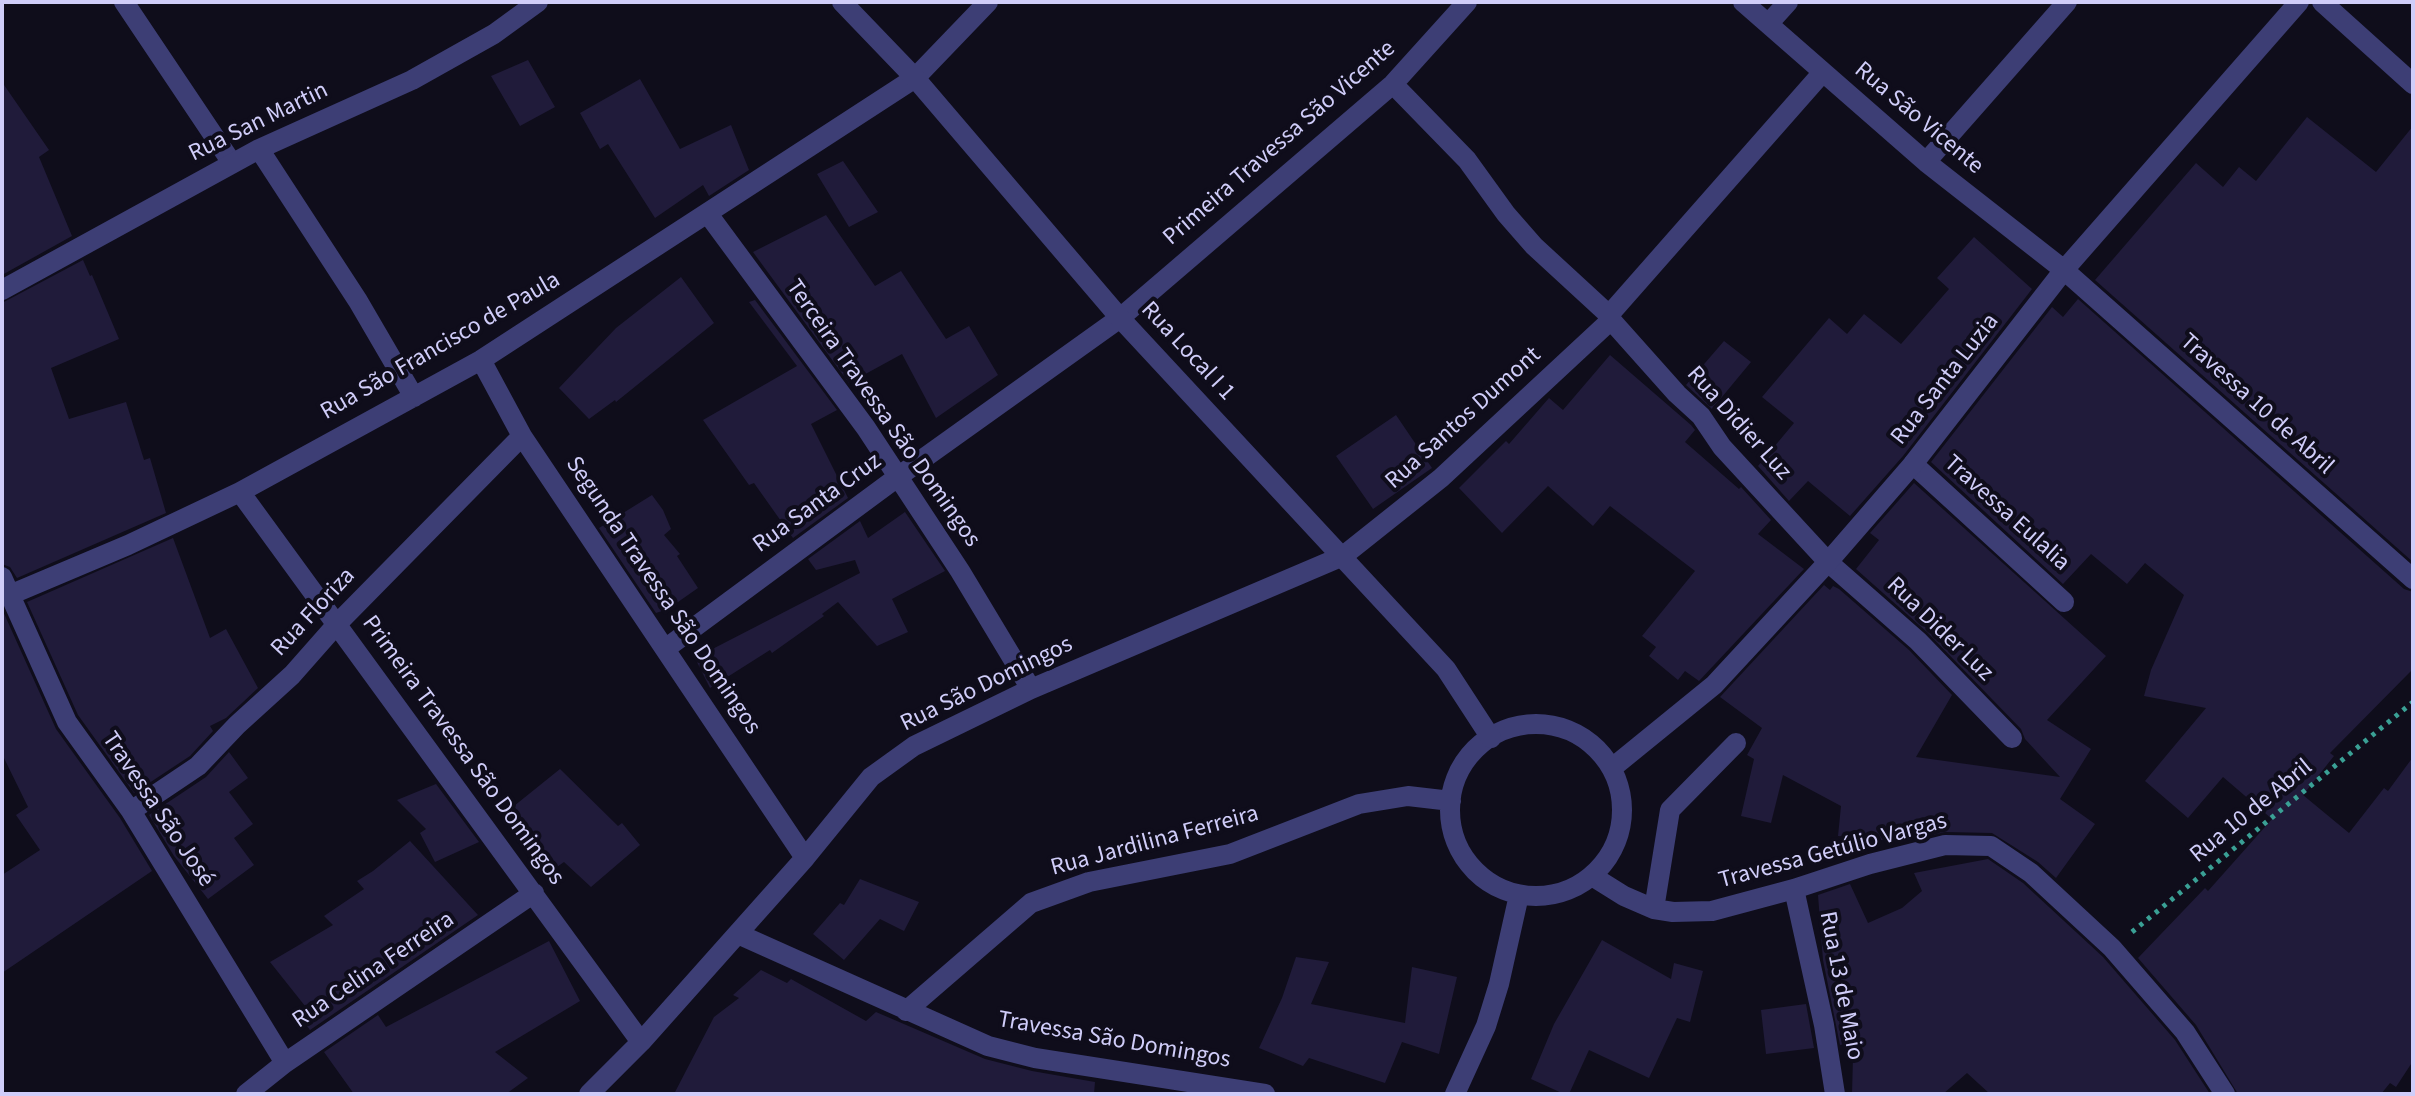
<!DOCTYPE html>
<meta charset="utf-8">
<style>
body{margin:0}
#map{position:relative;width:2415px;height:1096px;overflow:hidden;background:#0f0d1b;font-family:"Source Sans 3",sans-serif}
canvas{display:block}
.frame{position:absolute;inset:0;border:4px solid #d0cdf9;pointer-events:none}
</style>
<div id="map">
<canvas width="2415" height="1096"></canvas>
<div class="frame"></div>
</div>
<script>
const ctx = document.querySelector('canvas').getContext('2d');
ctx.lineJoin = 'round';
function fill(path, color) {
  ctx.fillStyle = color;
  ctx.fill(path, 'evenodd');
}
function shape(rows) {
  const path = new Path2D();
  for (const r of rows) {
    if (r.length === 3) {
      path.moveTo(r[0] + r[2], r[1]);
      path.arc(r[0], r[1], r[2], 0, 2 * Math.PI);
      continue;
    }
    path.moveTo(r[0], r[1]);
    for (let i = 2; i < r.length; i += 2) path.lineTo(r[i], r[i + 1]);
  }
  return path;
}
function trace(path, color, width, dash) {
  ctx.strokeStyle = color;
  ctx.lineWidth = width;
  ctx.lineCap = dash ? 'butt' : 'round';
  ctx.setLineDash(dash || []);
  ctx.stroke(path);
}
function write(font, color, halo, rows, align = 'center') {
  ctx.font = font + ' "Source Sans 3",sans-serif';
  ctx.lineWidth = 8;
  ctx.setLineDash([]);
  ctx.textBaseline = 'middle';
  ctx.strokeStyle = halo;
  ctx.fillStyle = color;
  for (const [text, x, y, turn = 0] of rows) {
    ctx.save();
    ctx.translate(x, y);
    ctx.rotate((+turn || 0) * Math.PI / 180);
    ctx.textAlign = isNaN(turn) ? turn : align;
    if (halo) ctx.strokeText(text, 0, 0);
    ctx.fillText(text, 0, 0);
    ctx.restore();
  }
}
fill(shape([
 [528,60,555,107,520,126,491,76],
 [640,79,680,149,731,125,749,170,709,196,703,185,655,218,608,144,600,149,580,113],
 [2,82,49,150,39,157,72,236,2,275],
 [2307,117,2376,172,2413,126,2413,562,2095,280,2196,163,2223,187,2239,167,2256,181],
 [843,161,878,212,849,227,817,174],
 [826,215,875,286,901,271,946,339,969,326,998,375,936,418,902,354,849,383,753,252],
 [1974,237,2032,289,1903,456,1850,516,1808,481,1789,501,1758,466,1794,423,1762,397,1829,318,1847,334,1864,314,1901,344,1949,289,1937,278],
 [83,260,90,276,92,275,119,339,51,368,69,419,126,402,144,460,150,458,166,513,17,578,10,567,2,564,2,303],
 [681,277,714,323,616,402,615,400,589,419,559,388,616,328],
 [2078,299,2404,589,2413,592,2413,669,2330,753,2334,756,2303,795,2349,833,2384,788,2388,791,2413,757,2413,1061,2396,1087,2390,1083,2381,1094,2238,1094,2196,1025,2138,958,2205,888,2208,891,2272,819,2223,777,2188,818,2145,781,2206,708,2144,696,2151,670,2184,595,2145,563,2127,584,2091,554,2063,584,1931,462,2052,307,2063,317],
 [755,300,837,410,811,424,848,498,793,538,754,483,749,485,703,420,797,366,749,302],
 [1724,341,1751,362,1712,409,1686,385],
 [1610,355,1691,425,1695,430,1685,442,1739,489,1741,487,1771,520,1758,534,1804,569,1699,681,1685,671,1678,680,1649,656,1656,647,1642,636,1695,571,1610,506,1593,526,1548,486,1502,533,1459,488,1506,441,1509,444,1549,398,1563,410],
 [1396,415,1432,468,1373,509,1336,456],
 [1914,483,2106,656,2047,720,2091,749,2060,799,2095,824,2056,878,2038,862,1992,833,1945,832,1903,842,1838,836,1841,806,1783,775,1771,823,1741,816,1754,759,1747,755,1762,728,1720,697,1824,585,1830,590,1833,586,1839,589,1909,650,1952,695,1916,757,2060,777,2025,739,2021,729,1927,632,1856,569,1879,540,1870,533],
 [652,495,663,510,671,529,664,535,680,554,677,556,698,588,668,609,656,613,599,528],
 [905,512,945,571,892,599,908,632,877,646,838,602,822,614,824,616,772,653,770,650,710,688,695,658,860,573,855,560,816,570,808,559,860,521,868,538],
 [173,538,210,638,226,629,258,688,226,718,210,726,213,731,190,756,134,793,78,715,27,602],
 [2,609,56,729,120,818,152,871,2,973,2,875,40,850,16,815,28,807,2,754],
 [229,752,248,778,229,792,253,824,234,838,254,865,208,899,174,856,149,815,206,777],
 [560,769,618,826,622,823,640,845,591,887,564,862,554,869,514,806],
 [436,784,479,842,435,862,420,833,426,829,397,800],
 [410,841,478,915,310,1030,300,1017,309,1011,270,962,333,925,324,916,364,889,357,881,373,871],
 [1988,859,2023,883,2103,957,2175,1040,2210,1094,1990,1094,1967,1073,1943,1094,1852,1094,1853,1057,1846,1058,1844,1044,1840,1045,1823,960,1818,895,1850,884,1868,923,1902,908,1922,891,1914,873],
 [860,879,919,902,904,931,880,919,844,960,813,934,840,903,844,905],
 [1602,940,1671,979,1674,963,1703,971,1690,1022,1677,1018,1649,1078,1589,1050,1569,1094,1564,1094,1531,1079,1554,1024],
 [549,941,580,1001,495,1052,528,1078,506,1094,354,1094,324,1052,378,1015,386,1027],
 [1296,957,1329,962,1311,1004,1405,1023,1412,967,1457,977,1439,1054,1402,1042,1385,1083,1309,1058,1303,1066,1259,1048,1282,998],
 [761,970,787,983,791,979,866,1021,876,1012,985,1059,1032,1071,1095,1082,1094,1094,674,1094,714,1017,739,998,733,995],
 [1806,1004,1814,1048,1766,1054,1761,1010]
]), '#201b3a');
trace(shape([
 [2132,932,2413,702]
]), '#3aa095', 5, [4, 6]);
trace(shape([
 [124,2,232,163],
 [1913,464,2064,602],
 [1828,562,1918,641,2012,738]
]), '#3d3e75', 20);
trace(shape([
 [1743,2,1926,162,2064,270,2413,579],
 [2322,2,2413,84],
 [1769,23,1788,2],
 [1393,84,1467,160,1506,214,1534,246,1609,315],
 [259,149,358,301,414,397],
 [1926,162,2067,2],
 [708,214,866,428,960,571,1031,689],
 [2,290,259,149,412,80,494,34,538,2],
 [1611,320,1677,394,1701,416,1722,447,1828,562],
 [481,360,522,436,805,858],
 [240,492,641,1042],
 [2,577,67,722,131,811,285,1063],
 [12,594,128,545,240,492,481,360,915,78,988,2],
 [665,649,899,476,1120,318,1393,84,1467,2],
 [1536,810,86],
 [1612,768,1714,685,1828,562,1913,464,2064,270,2299,2],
 [131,811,198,766,237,725,292,675,337,624,522,436],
 [1592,876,1624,896,1654,909,1673,912,1712,911,1794,889,1870,864,1945,845,1991,846,2031,873,2112,948,2185,1032,2225,1094],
 [1794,889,1824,1025,1835,1094],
 [1654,909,1670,810,1736,743],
 [738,934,988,1046,1035,1058,1265,1094],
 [906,1011,1031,903,1089,882,1230,854,1359,804,1408,796,1451,801],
 [246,1094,285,1063,534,893],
 [589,1094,641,1042,805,858,871,777,914,746,1031,689,1343,556,1441,478,1611,320,1609,315,1823,72],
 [1455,1094,1486,1026,1499,984,1519,895]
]), '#3d3e75', 20);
trace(shape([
 [842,2,915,78,1120,318,1446,669,1491,738]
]), '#3d3e75', 20);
write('24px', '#d0cdf9', '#0f0d1b', [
 ["Rua São Vicente",1918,119,40],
 ["Rua San Martin",259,123,-26],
 ["Primeira Travessa São Vicente",1280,144,-41],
 ["Rua São Francisco de Paula",441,347,-30],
 ["Rua Local I 1",1187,352,47],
 ["Rua Santa Luzia",1946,380,-52],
 ["Travessa 10 de Abril",2256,405,42],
 ["Terceira Travessa São Domingos",882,414,55],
 ["Rua Santos Dumont",1464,419,-42],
 ["Rua Didier Luz",1738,424,48],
 ["Rua Santa Cruz",818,504,-36],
 ["Travessa Eulalia",2006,514,42],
 ["Segunda Travessa São Domingos",662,596,56],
 ["Rua Floriza",314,613,-47],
 ["Rua Dider Luz",1939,630,44],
 ["Rua São Domingos",987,685,-26],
 ["Primeira Travessa São Domingos",462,751,54],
 ["Travessa São José",157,810,56],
 ["Rua 10 de Abril",2252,812,-39],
 ["Rua Jardilina Ferreira",1155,842,-15],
 ["Travessa Getúlio Vargas",1833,852,-15],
 ["Rua Celina Ferreira",374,971,-34],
 ["Rua 13 de Maio",1840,986,79],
 ["Travessa São Domingos",1114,1041,10]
]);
</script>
